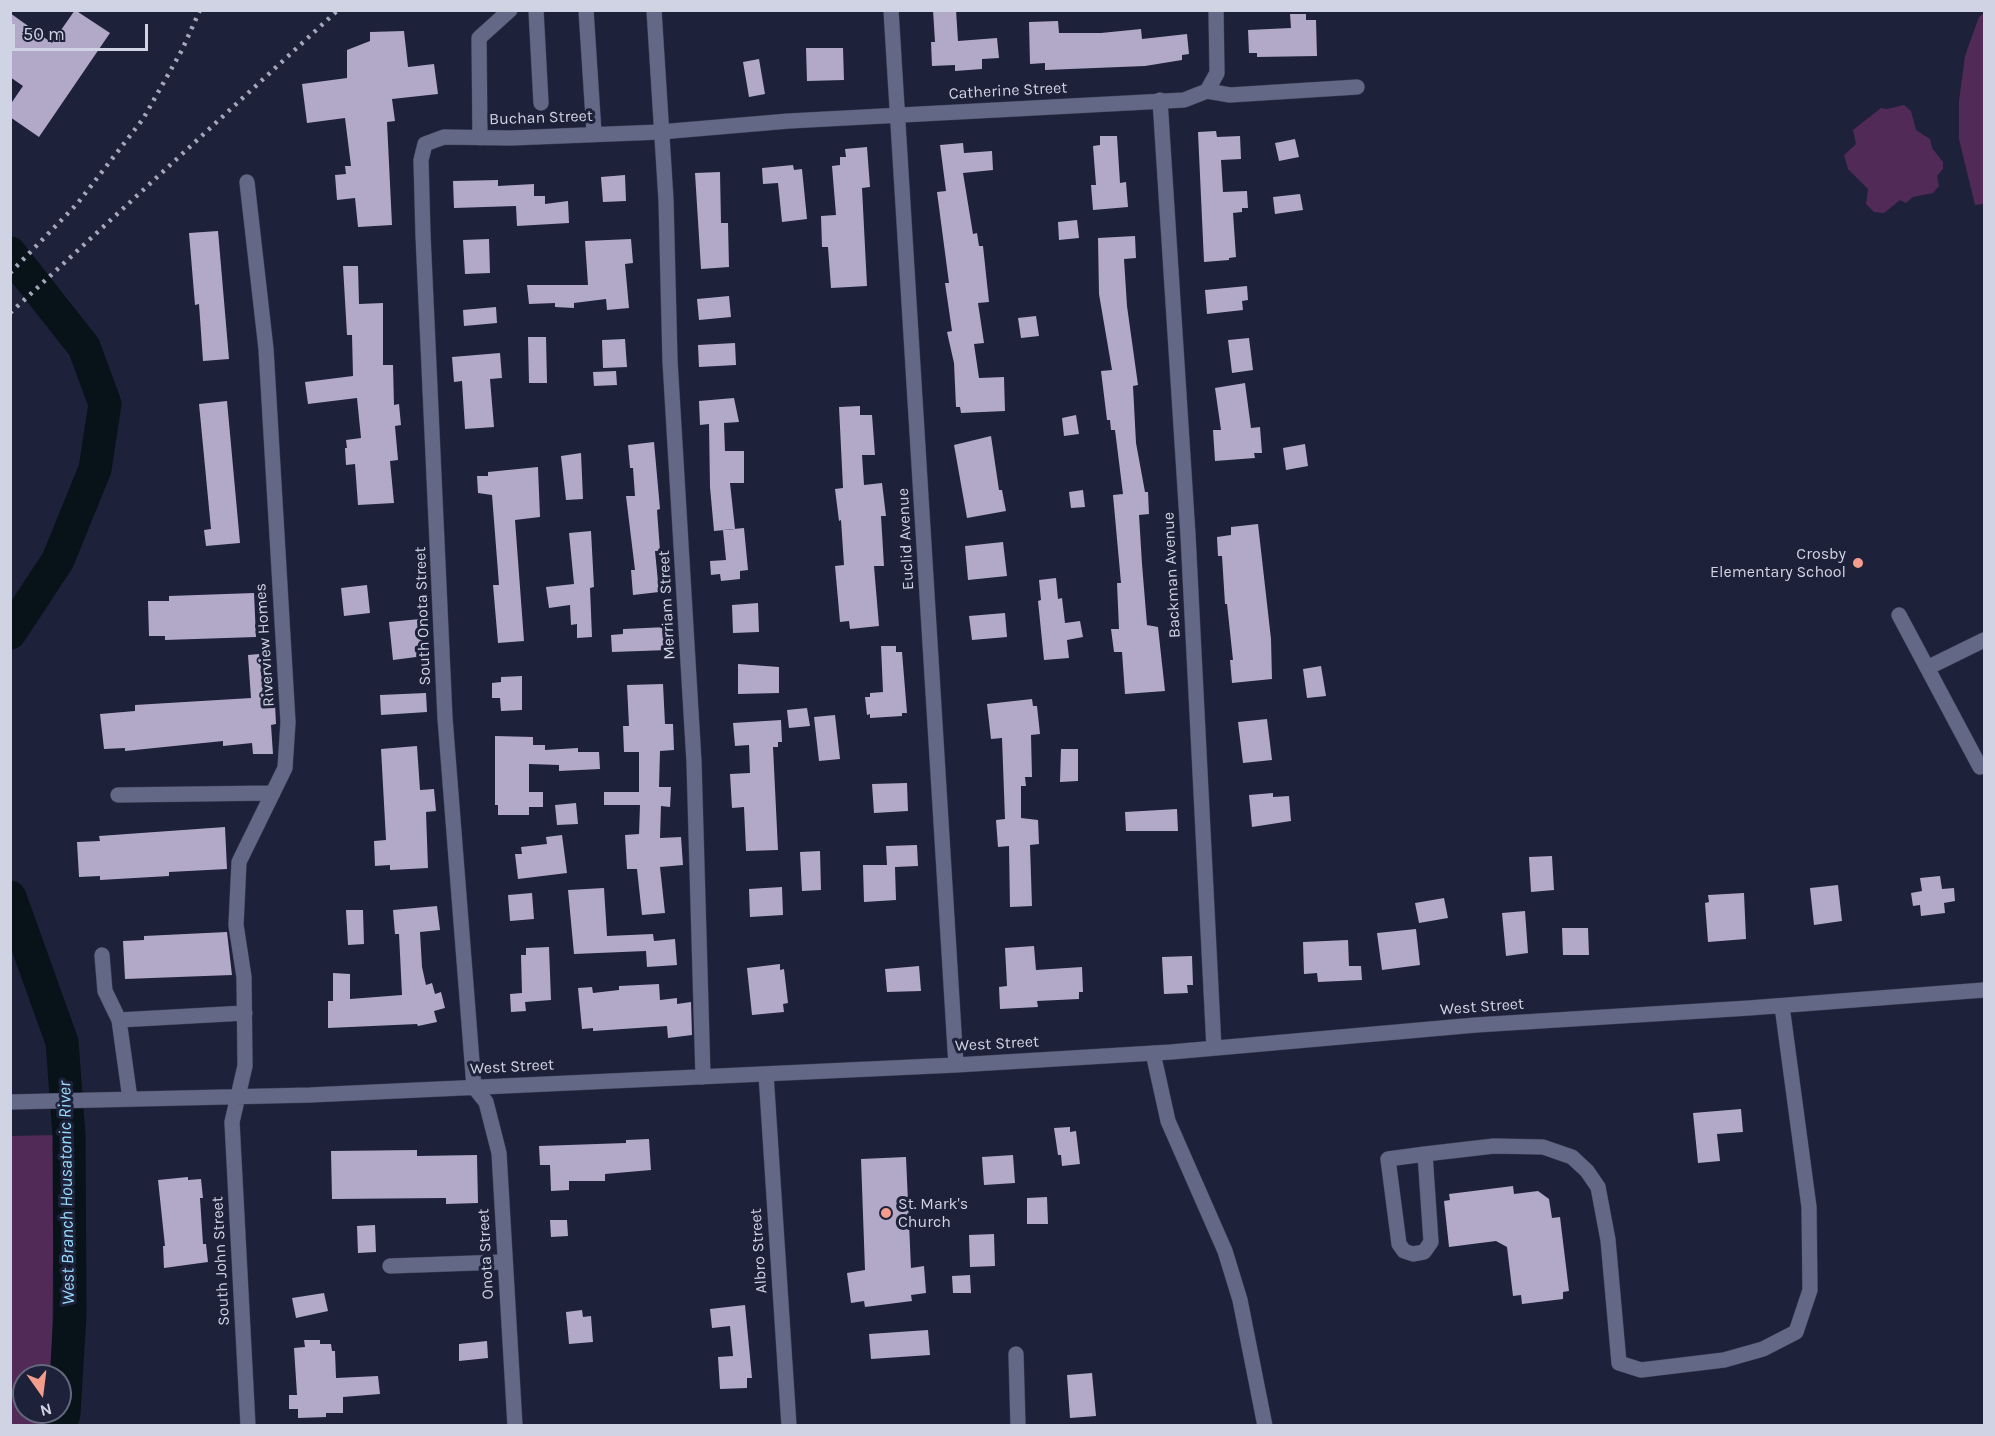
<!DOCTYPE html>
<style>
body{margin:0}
#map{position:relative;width:1995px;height:1436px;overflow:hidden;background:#1d2139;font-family:Karla,sans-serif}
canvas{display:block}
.frame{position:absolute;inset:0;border:12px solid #cfd3e3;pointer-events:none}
.north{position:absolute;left:12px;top:1364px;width:60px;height:60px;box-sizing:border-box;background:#1d2139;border:2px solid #64687d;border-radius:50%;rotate:166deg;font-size:16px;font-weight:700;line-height:24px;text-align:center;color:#cfd3e3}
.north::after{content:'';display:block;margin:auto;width:21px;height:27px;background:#f49d8d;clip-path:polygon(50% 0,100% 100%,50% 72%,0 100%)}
.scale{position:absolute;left:12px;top:24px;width:136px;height:27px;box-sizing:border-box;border:3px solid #cfd3e3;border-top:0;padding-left:8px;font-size:18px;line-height:21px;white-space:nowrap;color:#cfd3e3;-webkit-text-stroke:4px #1d2139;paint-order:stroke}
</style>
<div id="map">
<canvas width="1995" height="1436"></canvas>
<div class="frame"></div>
<div class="north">N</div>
<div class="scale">50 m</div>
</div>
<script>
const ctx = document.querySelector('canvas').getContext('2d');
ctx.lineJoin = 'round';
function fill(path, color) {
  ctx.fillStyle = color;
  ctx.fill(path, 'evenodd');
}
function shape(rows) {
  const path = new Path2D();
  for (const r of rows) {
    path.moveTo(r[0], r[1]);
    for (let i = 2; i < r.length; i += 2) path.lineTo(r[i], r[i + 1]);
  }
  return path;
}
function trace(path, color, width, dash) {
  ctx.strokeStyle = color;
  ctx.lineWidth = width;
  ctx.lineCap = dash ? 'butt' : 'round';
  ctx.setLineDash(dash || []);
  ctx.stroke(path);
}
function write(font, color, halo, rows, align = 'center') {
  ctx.font = font + ' Karla,sans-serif';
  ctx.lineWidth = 6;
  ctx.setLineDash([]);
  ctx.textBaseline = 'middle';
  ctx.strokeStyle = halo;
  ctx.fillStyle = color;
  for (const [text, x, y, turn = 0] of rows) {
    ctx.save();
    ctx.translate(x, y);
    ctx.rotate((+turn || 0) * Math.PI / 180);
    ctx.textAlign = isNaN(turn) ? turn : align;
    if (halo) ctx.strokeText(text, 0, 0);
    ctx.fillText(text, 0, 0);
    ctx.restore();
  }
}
fill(shape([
 [1984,13,1984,204,1975,205,1959,139,1959,101,1965,56,1979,17],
 [1904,105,1911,111,1916,130,1930,139,1932,148,1943,162,1943,169,1937,176,1939,186,1933,193,1913,197,1906,203,1900,200,1884,213,1874,212,1866,204,1868,189,1848,169,1844,155,1856,144,1853,130,1881,108,1887,109],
 [54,1135,52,1376,24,1376,24,1412,47,1412,46,1425,11,1425,11,1136]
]), '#512a58');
trace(shape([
 [10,253,84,347,105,404,95,469,58,560,10,633],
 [10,897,62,1042,69,1135,70,1314,64,1414,60,1426]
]), '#071319', 33);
fill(shape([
 [75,10,110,33,39,137,10,117,10,105,23,86,10,77,10,13,52,43],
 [933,10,956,10,958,41,997,38,999,58,982,59,982,69,955,71,955,65,932,66,931,42,935,42],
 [1290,14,1306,14,1306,20,1316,20,1317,56,1257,57,1257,53,1249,53,1248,30,1291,28],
 [1058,21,1059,33,1101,33,1141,29,1142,39,1187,34,1189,54,1182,55,1182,60,1145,66,1045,70,1045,63,1030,64,1029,22],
 [404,31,408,67,434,64,438,94,392,99,395,121,387,122,392,225,358,227,355,198,337,200,335,175,346,174,345,166,351,166,345,118,307,123,302,84,347,78,347,50,370,41,370,32],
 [806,48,843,48,844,80,807,81],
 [759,59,765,94,749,97,743,62],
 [1216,131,1217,137,1240,136,1241,159,1221,160,1223,192,1247,191,1248,208,1242,208,1242,212,1233,213,1236,257,1229,258,1229,260,1204,262,1198,132],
 [1100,136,1117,136,1120,183,1126,182,1128,207,1093,210,1091,185,1096,185,1093,146,1100,145],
 [1295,139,1299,157,1279,161,1275,143],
 [963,143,964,153,992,151,993,170,963,173,973,234,977,233,979,246,983,246,989,302,978,303,984,343,974,344,979,378,1004,377,1005,411,961,413,960,407,956,407,954,363,947,332,952,331,945,283,949,283,937,192,946,191,940,145],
 [867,147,870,187,862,188,867,286,831,288,828,247,822,247,821,216,836,215,832,166,840,165,840,157,846,157,845,149],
 [793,165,794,170,802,169,807,219,782,222,778,183,763,184,762,168],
 [720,172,721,223,728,223,729,267,701,269,695,173],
 [625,175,626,201,603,202,601,177],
 [498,180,498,186,534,184,534,196,545,196,545,204,568,201,569,223,517,226,516,206,454,208,453,181],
 [1300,194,1303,210,1275,214,1273,197],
 [1077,220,1079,238,1059,240,1058,222],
 [218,231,229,359,203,361,199,304,195,305,189,233],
 [1135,236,1136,258,1124,259,1127,306,1138,385,1133,386,1136,443,1145,492,1148,492,1149,514,1139,515,1142,564,1147,625,1158,627,1165,691,1125,694,1122,652,1114,652,1111,629,1119,629,1117,583,1121,583,1113,495,1123,494,1115,430,1111,430,1110,420,1107,420,1101,371,1112,370,1099,294,1098,238],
 [489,239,490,273,465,274,463,240],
 [631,239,633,263,625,264,629,308,607,310,606,299,574,303,574,308,555,307,555,303,529,304,527,285,588,285,585,241],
 [343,266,358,266,359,304,383,303,383,365,393,365,394,405,399,404,401,425,395,426,398,460,390,461,394,503,358,505,355,464,346,465,345,448,347,448,346,440,361,438,357,398,308,404,305,382,353,376,352,335,347,335],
 [1247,286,1248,300,1242,301,1243,310,1207,314,1205,290],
 [729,296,731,317,699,320,697,299],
 [496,307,497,323,464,326,463,310],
 [1036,316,1039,336,1021,338,1018,318],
 [528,337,546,337,547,383,529,383],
 [1249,338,1253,370,1232,373,1228,340],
 [625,339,627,367,603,368,602,340],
 [735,343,736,365,699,367,698,345],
 [500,353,502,378,490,379,494,427,465,429,462,381,454,382,452,357],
 [616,371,617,385,594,386,593,372],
 [1245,383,1251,428,1260,427,1262,453,1254,453,1255,458,1215,461,1213,430,1221,430,1215,388],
 [734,398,739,422,724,423,725,451,744,451,744,483,730,483,735,529,714,531,710,487,709,424,700,425,699,401],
 [227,401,240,543,206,546,204,530,211,529,199,404],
 [860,406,860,415,872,415,875,455,862,455,864,485,882,483,886,516,881,516,884,566,874,566,879,626,850,629,849,621,840,622,835,566,844,565,841,520,839,521,835,489,843,488,839,407],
 [1076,415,1079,434,1064,436,1062,418],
 [991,436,999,490,1002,490,1006,511,967,518,954,445],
 [654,442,660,509,657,510,660,551,655,551,659,592,633,595,631,570,635,570,626,496,635,496,633,468,630,468,628,445],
 [1305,444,1308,466,1286,470,1283,448],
 [581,453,583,499,566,500,561,456],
 [538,467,540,517,515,520,524,641,498,643,493,585,499,585,492,495,478,493,477,476,488,476,488,472],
 [1083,490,1085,507,1071,508,1069,492],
 [1258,524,1271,639,1272,679,1232,683,1230,660,1233,660,1227,604,1225,604,1222,556,1218,556,1217,537,1231,535,1231,527],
 [744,528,748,570,740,571,740,579,721,581,720,574,711,575,710,561,726,560,723,530],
 [591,531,594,587,590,588,592,637,577,638,577,624,571,625,570,605,549,608,546,587,574,584,569,533],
 [1003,542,1007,576,968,580,965,546],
 [1056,578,1058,599,1062,598,1065,623,1080,621,1083,637,1067,640,1069,658,1044,660,1038,601,1041,600,1039,580],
 [367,585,370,613,344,616,341,588],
 [254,593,256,637,165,640,165,636,149,636,148,601,169,601,169,596],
 [758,603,759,632,733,633,732,605],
 [1005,613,1007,637,972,640,969,616],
 [420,619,424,656,393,660,389,622],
 [667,627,668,650,612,652,611,635,623,634,623,629],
 [881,646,896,646,896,652,902,652,907,713,902,713,902,716,870,718,870,714,867,715,865,697,870,697,870,693,883,692],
 [259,654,265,692,269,692,270,704,275,704,276,724,271,725,273,754,253,754,252,743,223,746,223,741,125,751,125,748,104,749,100,714,135,711,135,705,251,698,248,655],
 [738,664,779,667,779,693,738,694],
 [1321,666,1326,696,1307,698,1303,669],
 [522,676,522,710,501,711,500,698,492,698,492,683,501,682,501,677],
 [663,684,665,724,673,724,674,750,660,751,659,787,671,787,670,807,661,806,660,838,681,837,683,865,660,867,665,913,642,915,637,869,627,869,625,835,639,834,640,805,604,805,604,792,639,792,639,752,624,752,623,726,629,726,627,685],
 [426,693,427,712,381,715,380,695],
 [1032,699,1033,706,1037,706,1040,734,1031,735,1032,777,1025,777,1026,786,1021,786,1021,818,1038,820,1039,844,1030,845,1032,906,1010,907,1009,846,998,847,996,820,1005,819,1002,738,991,739,987,704],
 [807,708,810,726,789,728,787,710],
 [835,715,840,759,819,761,814,717],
 [1267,719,1272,760,1243,763,1238,722],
 [781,720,782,742,778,742,778,747,773,747,778,850,746,851,744,807,732,808,730,774,750,773,749,745,735,746,733,723],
 [495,736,533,737,533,745,545,745,545,750,578,748,578,752,599,752,600,769,559,771,559,765,529,764,529,792,543,792,543,807,529,807,529,815,498,815,498,805,495,805],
 [417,746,420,790,434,789,436,811,426,812,428,868,390,870,390,865,375,866,374,841,386,840,381,749],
 [1061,749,1078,749,1078,781,1060,782],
 [907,783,908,811,874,813,872,784],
 [1273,793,1273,797,1289,796,1291,821,1252,827,1249,795],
 [576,803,578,824,557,825,555,805],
 [1177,809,1178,831,1126,831,1125,812],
 [225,827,227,869,169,872,169,876,100,880,100,876,79,877,77,842,100,841,99,836],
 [562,835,567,873,518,879,515,854,522,854,521,847,547,844,546,837],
 [917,845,918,866,895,867,896,900,864,902,863,865,887,865,886,846],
 [820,851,821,890,802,891,800,852],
 [1552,856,1554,890,1531,892,1529,857],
 [1940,876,1942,889,1954,888,1955,901,1944,903,1945,913,1921,916,1920,905,1913,906,1911,893,1922,891,1920,878],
 [1838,885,1842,921,1814,925,1810,888],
 [782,887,783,915,750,917,749,889],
 [604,888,607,936,653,934,654,941,675,939,677,965,647,967,646,951,574,954,568,890],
 [532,893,534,919,510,921,508,895],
 [1744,893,1746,939,1708,942,1705,903,1709,902,1708,895],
 [1444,898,1448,918,1419,923,1415,903],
 [437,906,440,930,420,932,422,967,426,985,432,983,435,994,441,992,445,1008,434,1011,437,1022,418,1026,417,1024,328,1028,328,1001,333,1001,333,973,350,974,350,999,402,995,399,934,395,934,393,910],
 [346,910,363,910,364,944,348,945],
 [1525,911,1528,953,1506,956,1502,913],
 [1562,928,1588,928,1589,955,1563,955],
 [1416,929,1420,965,1382,970,1377,933],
 [227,932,232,975,125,979,123,941,144,940,144,936],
 [1348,940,1349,966,1361,966,1362,980,1318,982,1317,973,1304,974,1303,942],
 [1034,946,1036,970,1082,967,1083,992,1079,992,1079,999,1037,1001,1038,1007,1000,1009,999,987,1007,986,1005,948],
 [549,947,551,1000,525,1002,526,1011,511,1012,510,994,522,993,521,955,526,955,526,948],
 [1192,956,1193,985,1187,985,1188,993,1164,994,1162,957],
 [780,964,780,970,784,969,788,1003,783,1004,784,1012,752,1015,747,968],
 [919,966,921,991,887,992,885,969],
 [659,984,660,1000,677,998,677,1004,691,1002,692,1035,668,1038,667,1026,593,1031,593,1028,582,1029,578,988,592,987,593,993,619,990,619,986],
 [1741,1109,1743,1132,1717,1134,1720,1161,1698,1163,1693,1113],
 [1070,1127,1070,1132,1076,1131,1080,1164,1062,1166,1061,1155,1058,1155,1054,1128],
 [649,1139,651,1170,605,1174,605,1181,569,1181,569,1190,551,1191,550,1165,540,1165,539,1146,626,1143,626,1140],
 [417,1150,417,1156,477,1155,478,1203,446,1204,446,1198,332,1199,331,1151],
 [1013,1155,1015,1183,984,1185,982,1157],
 [906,1157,911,1268,924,1266,926,1293,911,1295,912,1301,865,1307,864,1301,851,1303,847,1273,865,1270,861,1159],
 [188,1177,188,1180,201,1179,203,1198,200,1198,203,1244,206,1244,208,1262,164,1268,163,1246,165,1246,158,1180],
 [1513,1186,1514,1194,1538,1191,1549,1199,1552,1218,1560,1217,1569,1291,1563,1292,1563,1299,1522,1304,1521,1295,1513,1296,1507,1247,1496,1241,1449,1247,1444,1201,1450,1200,1449,1194],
 [1047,1197,1048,1224,1027,1224,1027,1198],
 [550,1220,567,1220,568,1236,551,1237],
 [375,1225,376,1252,358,1253,357,1226],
 [994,1234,995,1266,970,1267,969,1235],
 [970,1275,971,1293,953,1293,952,1276],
 [324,1293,328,1311,296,1318,292,1298],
 [745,1305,752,1378,747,1378,747,1388,720,1389,718,1357,733,1356,730,1326,712,1328,710,1309],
 [582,1310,583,1317,591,1316,593,1342,569,1344,566,1312],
 [928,1330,930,1355,871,1359,869,1334],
 [304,1340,320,1340,320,1344,331,1344,332,1351,335,1351,336,1378,378,1376,380,1394,343,1397,343,1413,326,1413,326,1417,298,1418,298,1409,289,1409,289,1395,297,1395,294,1348,305,1347],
 [487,1341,488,1358,459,1361,459,1344],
 [1092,1373,1096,1416,1070,1418,1067,1375]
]), '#b2a9c8');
const minor = shape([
 [536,10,541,103],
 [586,10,594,133],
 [654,10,666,200,670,361,694,762,703,1077],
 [891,10,956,1065],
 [1207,91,1217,73,1216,10],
 [1160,100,1188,535,1214,1048],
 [480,138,479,38,510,10],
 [247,182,266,349,288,722,285,768,239,862,236,925,244,977,245,1066,232,1122,248,1426],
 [1899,615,1980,767],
 [1929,667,1984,640],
 [118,795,273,793],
 [102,955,105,991,119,1020],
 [1153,1053,1168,1121,1225,1251,1240,1300,1265,1426],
 [766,1074,789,1426],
 [474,1087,445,718,423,235,421,160,425,144,444,137,511,138,660,132,789,121,1184,100,1207,91,1230,95,1357,87],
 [474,1087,486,1102,499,1153,515,1426],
 [130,1099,119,1020,245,1013],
 [10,1102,310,1095,956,1065,1171,1052,1476,1025,1749,1008,1984,990],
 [1425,1154,1494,1146,1543,1147,1572,1157,1587,1171,1598,1187,1608,1240,1619,1363,1641,1370,1724,1360,1763,1349,1796,1332,1810,1290,1809,1207,1782,1006],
 [1425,1154,1431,1242,1424,1252,1413,1254,1404,1251,1399,1244,1388,1159,1425,1154],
 [390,1266,503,1262],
 [1016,1354,1018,1426]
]);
trace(minor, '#3b3e53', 16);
trace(minor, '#626885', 15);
trace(shape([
 [10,273,77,204,143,119,182,50,200,10],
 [10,313,338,10]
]), '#a4a8ba', 4.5, [3, 6]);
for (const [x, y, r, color] of [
 [1858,563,6,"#f49d8d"],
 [886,1213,6,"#f49d8d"]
]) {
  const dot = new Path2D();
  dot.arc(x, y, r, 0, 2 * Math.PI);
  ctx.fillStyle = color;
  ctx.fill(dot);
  trace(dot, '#1d2139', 2);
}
write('16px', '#cfd3e3', '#1d2139', [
 ["Catherine Street",1008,91,-3],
 ["Buchan Street",541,118,-2],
 ["Euclid Avenue",906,539,-93],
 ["Backman Avenue",1172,575,-93],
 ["Merriam Street",667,605,-93],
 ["South Onota Street",423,616,-92],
 ["Riverview Homes",265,645,-94],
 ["West Street",1482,1007,-4],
 ["West Street",997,1044,-3],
 ["West Street",512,1067,-3],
 ["Albro Street",759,1251,-94],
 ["Onota Street",486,1254,-93],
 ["South John Street",221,1261,-93]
]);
write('16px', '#cfd3e3', '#1d2139', [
 ["Crosby",1846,554],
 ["Elementary School",1846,572],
 ["St. Mark's",898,1204,"left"],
 ["Church",898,1222,"left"]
], 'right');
write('italic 18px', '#96dafa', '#1d2139', [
 ["West Branch Housatonic River",67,1193,-91]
]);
</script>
